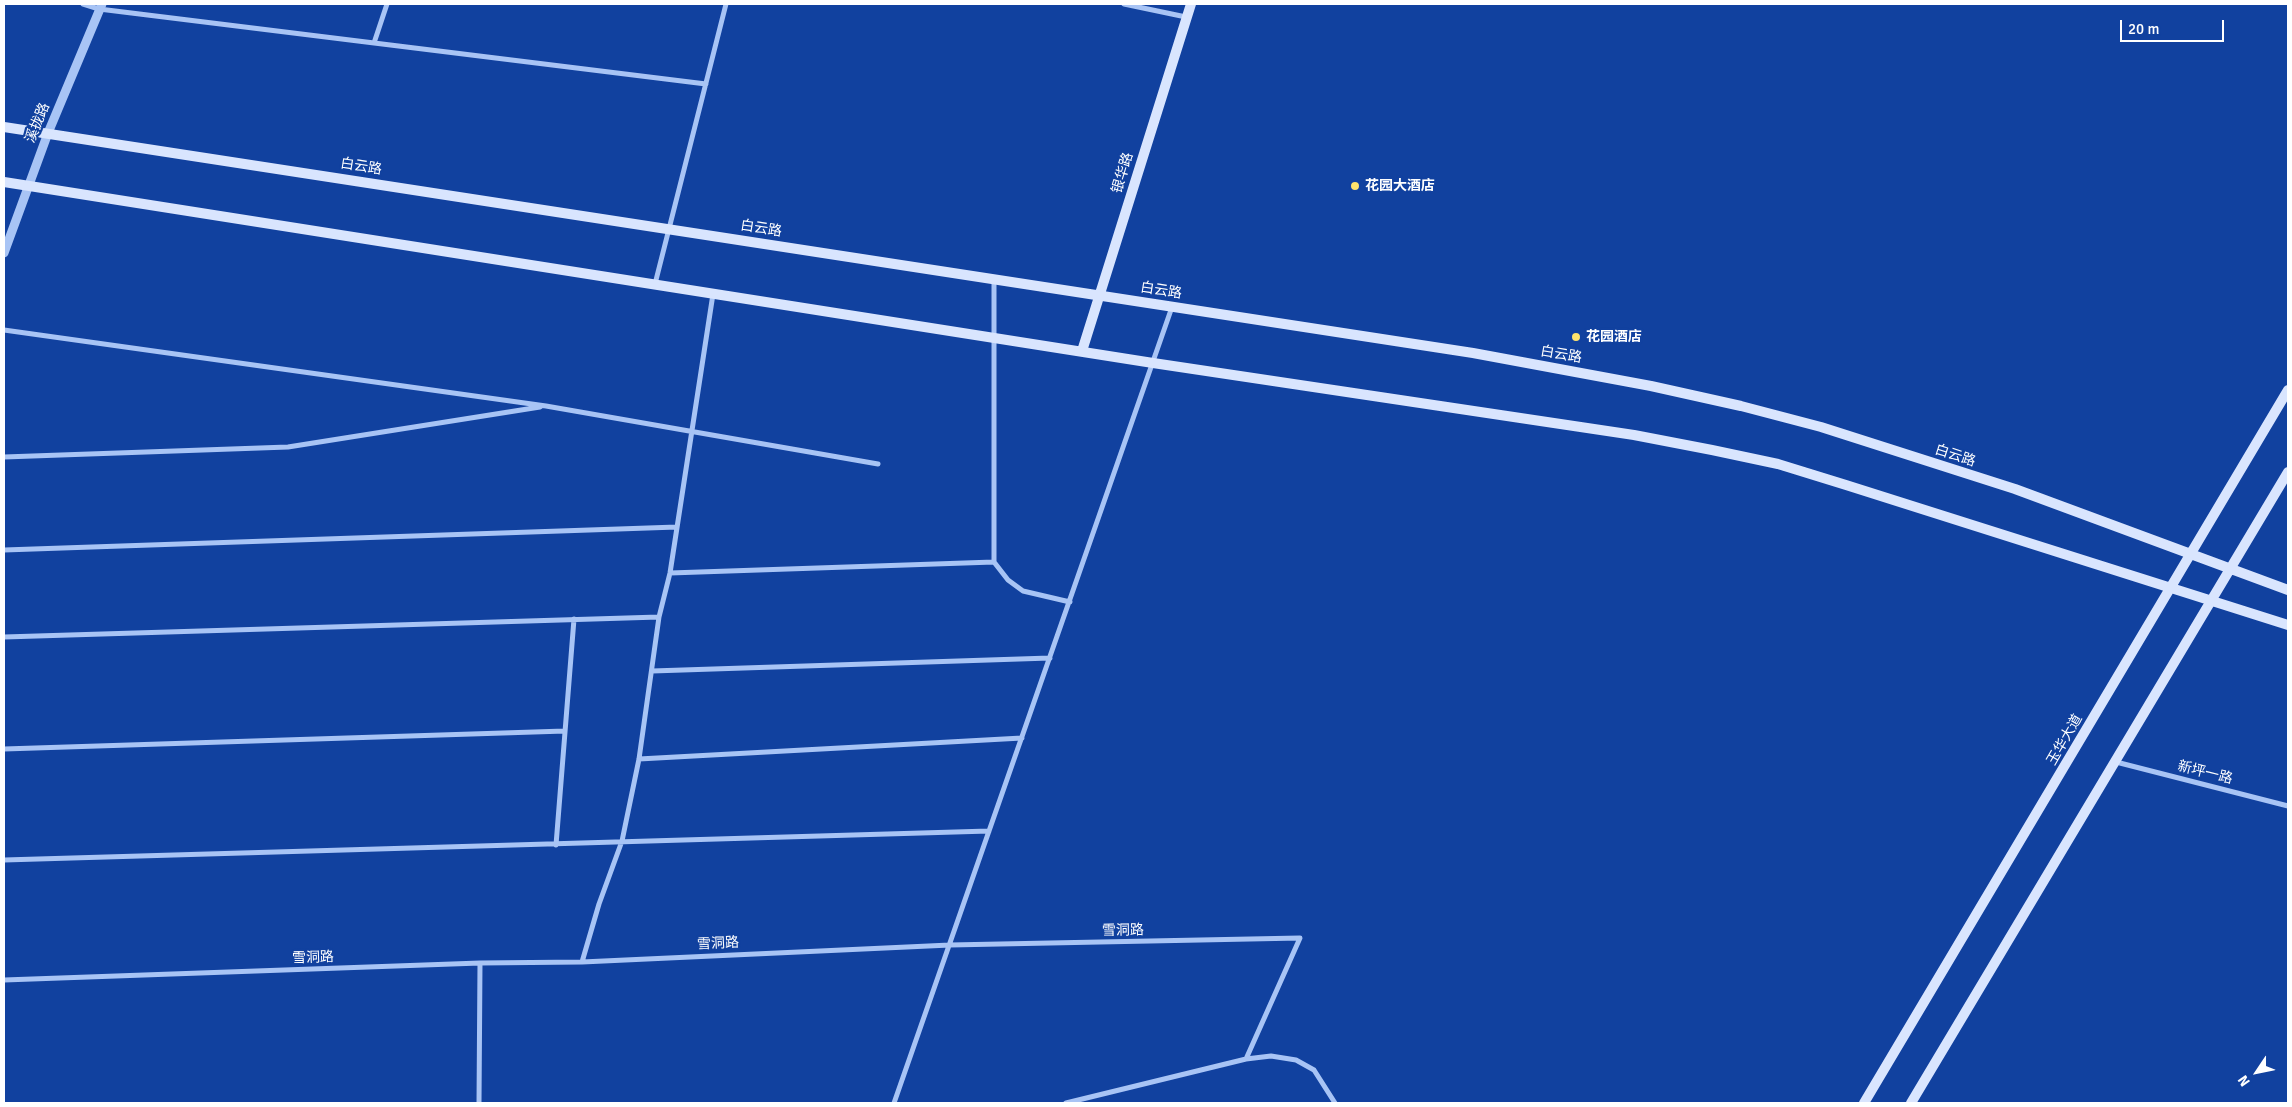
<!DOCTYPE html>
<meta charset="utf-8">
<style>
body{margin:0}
#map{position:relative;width:2292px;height:1107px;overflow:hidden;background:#11419f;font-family:Signika,sans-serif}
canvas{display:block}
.frame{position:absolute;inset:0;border:5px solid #fff;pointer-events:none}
.north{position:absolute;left:2232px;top:1047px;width:50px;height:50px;-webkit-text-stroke:4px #11419f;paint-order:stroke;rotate:236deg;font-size:14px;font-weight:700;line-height:20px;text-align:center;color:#fff}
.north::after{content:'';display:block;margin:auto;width:18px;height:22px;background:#fff;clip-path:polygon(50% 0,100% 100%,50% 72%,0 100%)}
.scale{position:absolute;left:2120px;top:20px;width:104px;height:22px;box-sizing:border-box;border:2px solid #fff;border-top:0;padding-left:6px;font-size:15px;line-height:18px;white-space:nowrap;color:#fff;-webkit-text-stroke:4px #11419f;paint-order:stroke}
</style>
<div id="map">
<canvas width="2292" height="1107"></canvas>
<div class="frame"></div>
<div class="north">N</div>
<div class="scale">20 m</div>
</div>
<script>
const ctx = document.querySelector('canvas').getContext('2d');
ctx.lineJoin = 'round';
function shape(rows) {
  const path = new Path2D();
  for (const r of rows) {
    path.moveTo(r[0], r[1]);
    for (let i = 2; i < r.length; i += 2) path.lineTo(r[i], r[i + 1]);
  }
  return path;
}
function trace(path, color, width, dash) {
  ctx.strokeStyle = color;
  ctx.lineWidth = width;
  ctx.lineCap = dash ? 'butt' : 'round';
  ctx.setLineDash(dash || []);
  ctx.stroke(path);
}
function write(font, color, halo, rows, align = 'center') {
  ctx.font = font + ' Signika,"Noto Sans SC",sans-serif';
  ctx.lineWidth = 4.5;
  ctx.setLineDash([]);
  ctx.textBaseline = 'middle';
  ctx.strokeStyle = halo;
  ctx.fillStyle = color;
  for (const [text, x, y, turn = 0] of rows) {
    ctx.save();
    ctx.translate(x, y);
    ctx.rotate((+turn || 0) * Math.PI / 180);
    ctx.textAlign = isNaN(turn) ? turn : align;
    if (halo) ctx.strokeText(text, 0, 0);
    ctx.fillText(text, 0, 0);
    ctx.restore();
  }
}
trace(shape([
 [83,4,99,9,706,84],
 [1124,4,1186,17],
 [374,43,387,4],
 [655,284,726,4],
 [4,330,546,406,878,464],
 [4,457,288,447,540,407],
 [4,550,677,527],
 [994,562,1008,580,1023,591,1070,602],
 [670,573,994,562,994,279],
 [4,637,659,617],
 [652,671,1050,658],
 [4,749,565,731],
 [639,759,1022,738],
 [2116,762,2288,806],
 [556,845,574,619],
 [4,860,989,831],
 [582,962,599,904,622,841,639,759,659,617,670,573,713,294],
 [4,980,480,963,582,962,950,945,1300,938,1246,1059],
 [479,1103,480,963],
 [894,1103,1172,307],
 [1066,1103,1246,1059,1271,1056,1296,1060,1314,1070,1335,1103]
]), '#a8c4f5', 5);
trace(shape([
 [4,253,48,133,102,4]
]), '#a8c4f5', 9);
trace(shape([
 [4,127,1473,353,1651,386,1741,406,1821,427,2015,489,2288,590],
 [4,182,1153,363,1634,435,1712,450,1778,464,1846,485,2288,625],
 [1082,351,1191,4],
 [1864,1103,2288,390],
 [1911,1103,2288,472]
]), '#d9e5fe', 10);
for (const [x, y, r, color] of [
 [1355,186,5,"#ffe36c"],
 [1576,337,5,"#ffe36c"]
]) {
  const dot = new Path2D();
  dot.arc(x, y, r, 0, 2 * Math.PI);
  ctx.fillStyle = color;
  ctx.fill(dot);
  trace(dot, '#11419f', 2);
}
write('14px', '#fff', '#11419f', [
 ["溪拢路",38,123,-68],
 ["白云路",361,167,9],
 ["银华路",1123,173,-73],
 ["白云路",761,229,9],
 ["白云路",1161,291,9],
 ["白云路",1561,355,10],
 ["白云路",1955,456,18],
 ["玉华大道",2065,740,-60],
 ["新坪一路",2205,773,14],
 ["雪洞路",1123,931,-1],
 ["雪洞路",718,944,-3],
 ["雪洞路",313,958,-2]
]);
write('bold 14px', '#fff', '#11419f', [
 ["花园大酒店",1365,186],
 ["花园酒店",1586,337]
], 'left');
</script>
